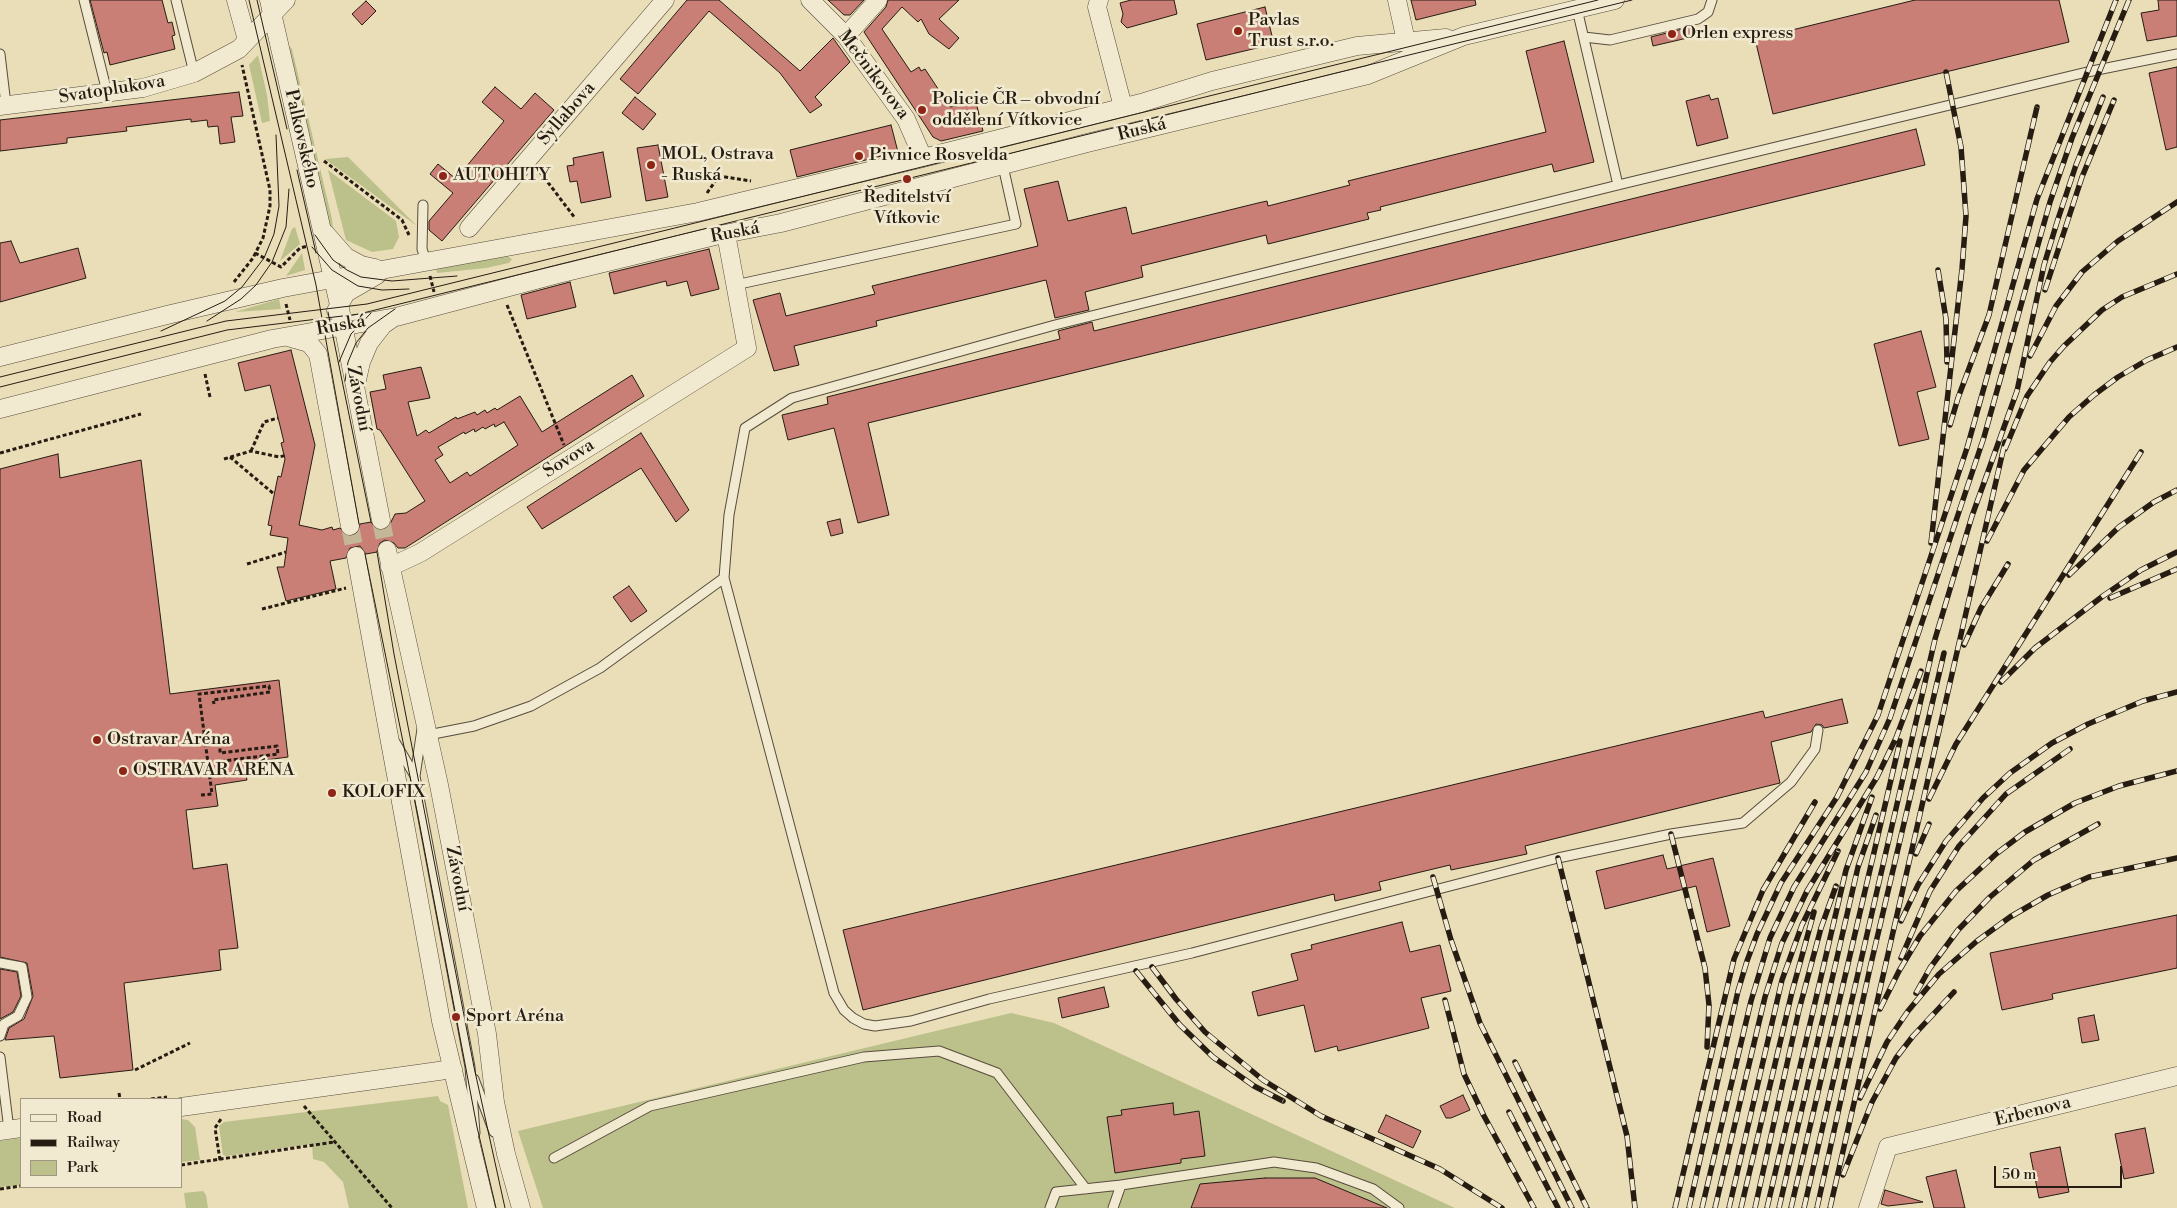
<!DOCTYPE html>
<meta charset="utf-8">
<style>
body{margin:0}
#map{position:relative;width:2177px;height:1208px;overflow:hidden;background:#eadeb8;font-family:"Libre Bodoni",serif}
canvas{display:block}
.legend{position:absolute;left:20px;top:1098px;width:162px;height:90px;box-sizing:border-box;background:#f1ead1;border:1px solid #a09885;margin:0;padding:6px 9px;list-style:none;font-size:15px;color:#261c12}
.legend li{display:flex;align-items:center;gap:10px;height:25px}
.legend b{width:25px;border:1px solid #a09885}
.scale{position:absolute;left:1994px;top:1166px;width:128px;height:22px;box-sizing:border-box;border:2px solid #261c12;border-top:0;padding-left:6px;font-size:15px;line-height:18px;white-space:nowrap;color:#261c12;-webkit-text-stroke:4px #f1ead1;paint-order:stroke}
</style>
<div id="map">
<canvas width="2177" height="1208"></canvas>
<ul class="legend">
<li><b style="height:6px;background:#f1ead1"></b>Road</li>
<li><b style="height:6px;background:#261c12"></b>Railway</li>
<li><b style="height:14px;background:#bcc08b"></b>Park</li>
</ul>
<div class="scale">50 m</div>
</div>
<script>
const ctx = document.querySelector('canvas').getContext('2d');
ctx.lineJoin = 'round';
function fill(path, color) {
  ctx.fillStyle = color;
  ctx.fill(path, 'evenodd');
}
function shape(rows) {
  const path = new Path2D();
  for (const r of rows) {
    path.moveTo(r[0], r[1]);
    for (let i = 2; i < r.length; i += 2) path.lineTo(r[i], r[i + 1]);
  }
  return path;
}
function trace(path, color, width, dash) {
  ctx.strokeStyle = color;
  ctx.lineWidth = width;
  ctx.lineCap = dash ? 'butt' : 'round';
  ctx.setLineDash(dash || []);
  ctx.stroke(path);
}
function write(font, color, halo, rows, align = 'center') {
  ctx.font = font + ' "Libre Bodoni",serif';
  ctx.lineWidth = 5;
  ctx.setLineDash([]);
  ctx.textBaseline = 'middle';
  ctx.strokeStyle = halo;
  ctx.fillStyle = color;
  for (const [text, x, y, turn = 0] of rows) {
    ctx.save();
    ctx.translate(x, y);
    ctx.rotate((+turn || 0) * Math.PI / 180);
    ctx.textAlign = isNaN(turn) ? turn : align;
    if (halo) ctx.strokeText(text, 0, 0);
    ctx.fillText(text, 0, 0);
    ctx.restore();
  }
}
fill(shape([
 [287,44,292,49,332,219,333,232,330,236],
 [258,55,267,95,270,121,262,123,249,65],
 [348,157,417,226,325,159],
 [328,170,396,221,399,237,393,249,372,252,346,240],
 [295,227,300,244,280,261,292,229],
 [302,253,305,270,286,276],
 [506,255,512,259,509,263,486,268,437,273,436,268],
 [279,299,281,309,235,312],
 [1011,1013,1054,1023,1455,1208,543,1208,518,1131],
 [438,1096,440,1101,448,1105,468,1208,349,1208,343,1182,324,1162,313,1159,312,1144,226,1156,223,1155,219,1126,224,1122],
 [181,1119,188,1120,195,1127,200,1160,181,1162],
 [21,1138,21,1185,0,1187,0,1141],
 [203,1191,206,1195,208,1208,186,1208,184,1193]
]), '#bcc08b');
const building = shape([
 [90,0,162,0,168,23,172,22,175,35,172,36,175,49,110,65,107,52,104,53,90,0],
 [687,0,719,0,800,71,833,38,850,62,815,97,822,105,810,113,780,73,709,11,638,94,620,79,687,0],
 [828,0,864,0,850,15,844,15,828,0],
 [888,0,959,0,939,19,959,38,949,49,929,34,921,19,918,22,902,7,882,29,911,72,919,67,921,71,925,69,950,107,973,103,974,106,977,106,983,131,941,141,933,137,864,32,886,7,888,0],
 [1131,0,1174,0,1177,14,1127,28,1121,22,1123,14,1120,3,1131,0],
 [1411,0,1475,0,1476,5,1416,20,1411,0],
 [1915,0,2059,0,2069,42,1773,114,1755,39,1915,0],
 [2158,0,2177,0,2177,36,2147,41,2141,13,2159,10,2158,0],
 [366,1,376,11,362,25,352,14,366,1],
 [1265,7,1274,44,1206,60,1197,24,1265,7],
 [1694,26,1696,36,1653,46,1651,37,1694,26],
 [1564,41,1594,162,1554,172,1552,164,1380,207,1381,210,1367,213,1369,219,1268,244,1266,235,1141,266,1143,277,1085,292,1089,310,1055,318,1046,280,876,321,877,326,794,346,799,365,774,371,753,300,780,293,786,316,875,294,872,286,1038,246,1024,189,1058,181,1068,221,1126,207,1132,234,1258,203,1267,201,1268,206,1350,185,1348,181,1360,178,1546,132,1526,51,1564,41],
 [2177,67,2177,147,2166,150,2149,73,2177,67],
 [495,87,521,109,535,93,554,110,442,241,429,230,429,221,453,193,430,174,438,164,456,179,504,121,482,102,495,87],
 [239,92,243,116,231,117,235,142,220,144,218,126,208,127,207,120,191,122,191,119,126,127,127,131,67,138,67,143,0,151,0,120,239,92],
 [1709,95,1711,100,1718,98,1728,138,1697,146,1686,101,1709,95],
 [635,97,656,114,643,130,622,113,635,97],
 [891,125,898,152,797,177,790,150,891,125],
 [1916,129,1925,165,868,423,889,515,858,523,834,428,788,440,782,415,828,404,827,397,1060,339,1058,331,1092,322,1094,331,1916,129],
 [658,145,668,197,646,201,637,148,658,145],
 [603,152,611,197,581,203,577,181,570,182,567,166,574,165,573,158,603,152],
 [11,241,20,263,78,248,86,278,0,302,0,243,11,241],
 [709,249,719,289,691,296,687,281,667,286,666,281,614,294,609,273,709,249],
 [570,282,576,307,527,319,521,295,570,282],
 [1921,331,1936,387,1917,392,1929,439,1899,446,1874,344,1921,331],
 [291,350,315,445,299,525,322,530,332,527,333,530,340,528,347,536,357,534,360,524,371,522,377,530,383,530,388,528,395,514,406,513,425,501,380,430,377,429,370,392,386,389,383,375,421,367,430,398,408,402,417,436,426,430,429,433,456,417,457,419,475,412,477,415,485,410,487,413,495,408,497,410,520,396,542,432,632,375,644,396,405,548,398,548,394,543,385,540,380,543,377,552,366,554,360,546,350,548,346,558,330,561,336,589,286,601,277,567,284,567,288,538,270,535,272,526,268,525,278,476,281,477,285,459,281,443,284,442,270,385,245,391,238,363,291,350],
 [504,422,518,445,470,476,467,472,450,483,435,460,443,455,438,447,464,432,465,434,474,429,475,432,483,427,485,429,494,424,495,427,504,422],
 [641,433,689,510,676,522,641,468,542,529,527,507,641,433],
 [58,454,60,478,141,460,170,694,279,680,288,757,244,763,247,780,215,785,218,806,186,810,193,869,227,864,238,948,219,950,221,970,124,983,133,1070,60,1078,54,1036,5,1040,9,1028,24,1019,33,996,27,963,0,957,0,469,58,454],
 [840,519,843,533,831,536,827,522,840,519],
 [629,586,647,611,631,622,613,597,629,586],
 [1842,699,1848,723,1824,728,1822,725,1816,724,1811,732,1771,742,1780,783,1525,846,1527,854,1451,870,1450,865,1379,882,1381,890,1335,901,1334,894,863,1010,843,930,1763,711,1765,718,1842,699],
 [1663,855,1667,869,1713,858,1730,926,1707,932,1696,886,1605,909,1596,871,1663,855],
 [2177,915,2177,968,2052,994,2053,999,2002,1010,1990,953,2177,915],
 [1402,922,1410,952,1440,945,1451,991,1421,998,1429,1028,1338,1051,1337,1046,1315,1052,1304,1005,1258,1016,1252,992,1298,980,1291,954,1312,949,1311,945,1402,922],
 [0,969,17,972,21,996,13,1012,0,1019,0,969],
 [1104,987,1109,1007,1062,1018,1058,998,1104,987],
 [2094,1015,2099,1040,2082,1043,2078,1018,2094,1015],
 [1463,1095,1470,1110,1451,1118,1446,1118,1440,1106,1463,1095],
 [1173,1103,1174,1115,1199,1111,1205,1156,1181,1159,1181,1163,1115,1173,1107,1117,1122,1115,1121,1110,1173,1103],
 [1386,1115,1421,1131,1413,1148,1378,1132,1386,1115],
 [2145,1128,2154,1173,2124,1179,2115,1134,2145,1128],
 [2060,1147,2069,1192,2039,1198,2030,1153,2060,1147],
 [1956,1170,1965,1208,1934,1208,1926,1177,1956,1170],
 [1265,1178,1315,1178,1387,1208,1191,1208,1200,1184,1265,1178],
 [1885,1190,1923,1202,1888,1206,1881,1204,1885,1190]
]);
fill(building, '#c97e76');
trace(building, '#261c12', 1);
trace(shape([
 [381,520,387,550],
 [350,526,356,556]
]), '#c3b797', 18, [18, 9]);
const service = shape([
 [84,0,107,92],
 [176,0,194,73],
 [1577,9,1618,185],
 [1584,37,1610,40,1698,19,1708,12,1712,0],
 [0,54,6,105],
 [423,205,422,249,426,261],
 [735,285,1016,224,1003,166],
 [724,578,834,993,844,1010,853,1018,864,1024,875,1026,911,1021,989,999,1192,953,1558,858,1671,834,1743,823,1791,782,1815,749,1818,730],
 [428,735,474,726,531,706,600,668,724,578,729,515,745,428,792,398,1055,325,1618,185,2087,72,2177,54],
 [395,742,415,776,470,1067,475,1133],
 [415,776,422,729],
 [0,963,22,967,27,997,18,1016,4,1024,0,1036],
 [0,1057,9,1130],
 [474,1079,494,1132],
 [554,1158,650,1106,864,1057,939,1051,997,1073,1086,1189],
 [1050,1208,1056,1192,1121,1185],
 [1113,1208,1121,1185,1274,1162,1316,1168,1373,1189,1399,1208]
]);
const minor = shape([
 [236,0,247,40],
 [269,0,340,309,381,520],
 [810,0,846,36,906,119,923,158],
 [1099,0,1097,7,1123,107],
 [1397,0,1406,41],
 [846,36,878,0],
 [0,106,143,88,194,73,239,49,286,0],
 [469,228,665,0],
 [325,233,346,257,361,265,375,268],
 [336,311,346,293,377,275],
 [288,337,309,343,318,354,350,526],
 [0,357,171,314,283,288,698,212,923,158,1141,103,1212,81,1357,46,1446,38],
 [357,380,361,362,369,343,383,325,393,318],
 [0,409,272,339,396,317,558,274,719,235,781,223,1087,143,1368,75,1464,36,1615,0],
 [387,550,439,785,487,1034,495,1102,506,1154,521,1208],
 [356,556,441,1021,486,1208],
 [390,567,420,553,747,348,726,234],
 [181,1107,453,1069],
 [0,1131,21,1128],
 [1868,1208,1888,1147,2177,1076]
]);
trace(service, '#574c3c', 11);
trace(minor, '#574c3c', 19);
trace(shape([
 [324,161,402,220,409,235],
 [540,172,575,218],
 [707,193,719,176,751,181],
 [255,253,281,267,300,248,308,246],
 [430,276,434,292],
 [234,282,253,258,263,238,270,206,270,190,242,65],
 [286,304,290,320],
 [507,305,564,445],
 [205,374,210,397],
 [251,451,264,422,278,418],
 [0,453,141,414],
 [230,457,274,494],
 [224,459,251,451,279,457,287,455],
 [247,564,286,552],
 [262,609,346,588],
 [208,763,278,754,277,746,220,753,220,748],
 [201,795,212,794,199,694,269,686,270,692,213,700,214,704],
 [135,1070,190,1043],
 [119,1093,120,1099],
 [151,1099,167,1097],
 [304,1106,392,1208],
 [220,1160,215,1128,221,1119],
 [181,1165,334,1142],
 [0,1189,21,1186]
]), '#261c12', 3, [4, 2.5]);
trace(service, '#f1ead1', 9);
trace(minor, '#f1ead1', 18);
trace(shape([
 [249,0,316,285,359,524],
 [257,0,287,129],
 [297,170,316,253],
 [315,235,333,260,347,270,361,277,392,281,457,276],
 [312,247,332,270,358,286,382,290,409,289],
 [328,312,371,522],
 [207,321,241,299,256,285,272,262,286,227,289,189],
 [161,331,225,301,242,287,264,258,274,234,279,206,276,135],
 [339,362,351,334,371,313],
 [0,377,226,321,367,304,1598,0],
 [345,381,348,362,356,343,368,328,395,309],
 [0,387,227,330,359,314,1632,0],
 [377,552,394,654,474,1067,505,1208],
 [365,554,418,816,477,1127,496,1208]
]), '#261c12', 1);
const rail = shape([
 [1938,270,1946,319,1947,362],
 [2045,290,2082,177,2114,100],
 [2030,356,2056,306,2082,272,2118,241,2177,202],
 [1950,425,1958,398,1989,315,2037,107],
 [2005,449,2027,396,2050,362,2064,346,2102,310,2122,297,2177,274],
 [1987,541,2024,470,2069,417,2094,395,2118,377,2147,360,2177,347],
 [1931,543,1962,269,1966,216,1961,147,1946,72],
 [2069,575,2119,527,2154,502,2177,490],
 [2110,598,2177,569],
 [1964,645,1981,608,2008,564],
 [2001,682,2035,648,2103,596,2141,570,2177,552],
 [1929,799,1956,744,2141,452],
 [1671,834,1705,968,1709,1005,1707,1047],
 [1916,854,1929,824],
 [1558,858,1627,1136,1635,1208],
 [1433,877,1451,940,1480,1023,1572,1208],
 [1901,921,1918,885,1946,841,1983,798,2010,773,2052,743,2088,724,2143,701,2177,692],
 [1901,958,1930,891,1959,846,2006,794,2070,749],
 [1152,967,1176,999,1205,1032,1263,1080,1321,1116,1440,1169,1502,1208],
 [1136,971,1180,1025,1213,1057,1254,1086,1283,1101],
 [1916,993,1930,968,1958,930,1990,897,2034,860,2098,824],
 [1445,1000,1464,1074,1484,1116,1534,1208],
 [1880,1009,1899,971,1920,936,1956,891,1996,854,2025,832,2075,803,2119,786,2177,771],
 [1515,1062,1587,1208],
 [1860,1098,1887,1042,1908,1011,1939,974,1977,941,2010,917,2048,895,2089,877,2177,858],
 [1509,1112,1558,1208],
 [1843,1175,1872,1102,1896,1058,1913,1036,1954,992],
 [1675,1208,1734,959,1763,890,1815,802],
 [1689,1208,1738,991,1747,961,1757,934,1781,883,1837,797,1878,715,1967,448,2037,199,2116,0],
 [1702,1208,1751,1001,1770,938,1794,887,1866,772,1890,718,1984,437,2050,202,2072,138,2129,0],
 [1715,1208,1765,997,1782,943,1807,891,1877,777,1896,738,1921,671],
 [1729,1208,1782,980,1802,925,1838,851],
 [1741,1208,1792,992,1814,912],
 [1755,1208,1799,1010,1821,928,1836,886],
 [1767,1208,1846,870,1872,797],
 [1779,1208,1858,867,1876,815],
 [1791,1208,1900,741],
 [1804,1208,1935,639,1972,516,2017,391,2044,265,2058,219,2076,165,2103,97],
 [1817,1208,1870,968,1944,653],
 [1830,1208,2005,442]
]);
trace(rail, '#261c12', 5.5);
trace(rail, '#f1ead1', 4, [11]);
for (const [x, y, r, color] of [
 [1238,31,5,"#8f2418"],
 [1672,34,5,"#8f2418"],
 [922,110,5,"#8f2418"],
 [859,156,5,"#8f2418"],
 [651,165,5,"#8f2418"],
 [443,176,5,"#8f2418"],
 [907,179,5,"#8f2418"],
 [97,740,5,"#8f2418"],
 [123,771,5,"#8f2418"],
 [332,793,5,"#8f2418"],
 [456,1017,5,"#8f2418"]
]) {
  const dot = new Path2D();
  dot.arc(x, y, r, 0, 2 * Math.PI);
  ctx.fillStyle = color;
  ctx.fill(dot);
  trace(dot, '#f1ead1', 2);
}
write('18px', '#261c12', '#f1ead1', [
 ["Pavlas",1248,21],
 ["Trust s.r.o.",1248,42],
 ["Orlen express",1682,34],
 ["Policie ČR – obvodní",932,100],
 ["oddělení Vítkovice",932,121],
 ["MOL, Ostrava",661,155],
 ["- Ruská",661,176],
 ["Pivnice Rosvelda",869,156],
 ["AUTOHITY",453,176],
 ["Ředitelství",907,198,"center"],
 ["Vítkovic",907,219,"center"],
 ["Ostravar Aréna",107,740],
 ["OSTRAVAR ARÉNA",133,771],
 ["KOLOFIX",342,793],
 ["Sport Aréna",466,1017]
], 'left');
write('18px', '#261c12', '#f1ead1', [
 ["Mečnikovova",873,75,53],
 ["Svatoplukova",112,90,-9],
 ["Syllabova",567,114,-49],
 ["Ruská",1142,130,-14],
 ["Palkovského",301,139,77],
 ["Ruská",735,233,-11],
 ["Ruská",341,326,-10],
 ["Závodní",358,399,79],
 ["Sovova",569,459,-32],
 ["Závodní",457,879,79],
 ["Erbenova",2033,1112,-14]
]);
</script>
